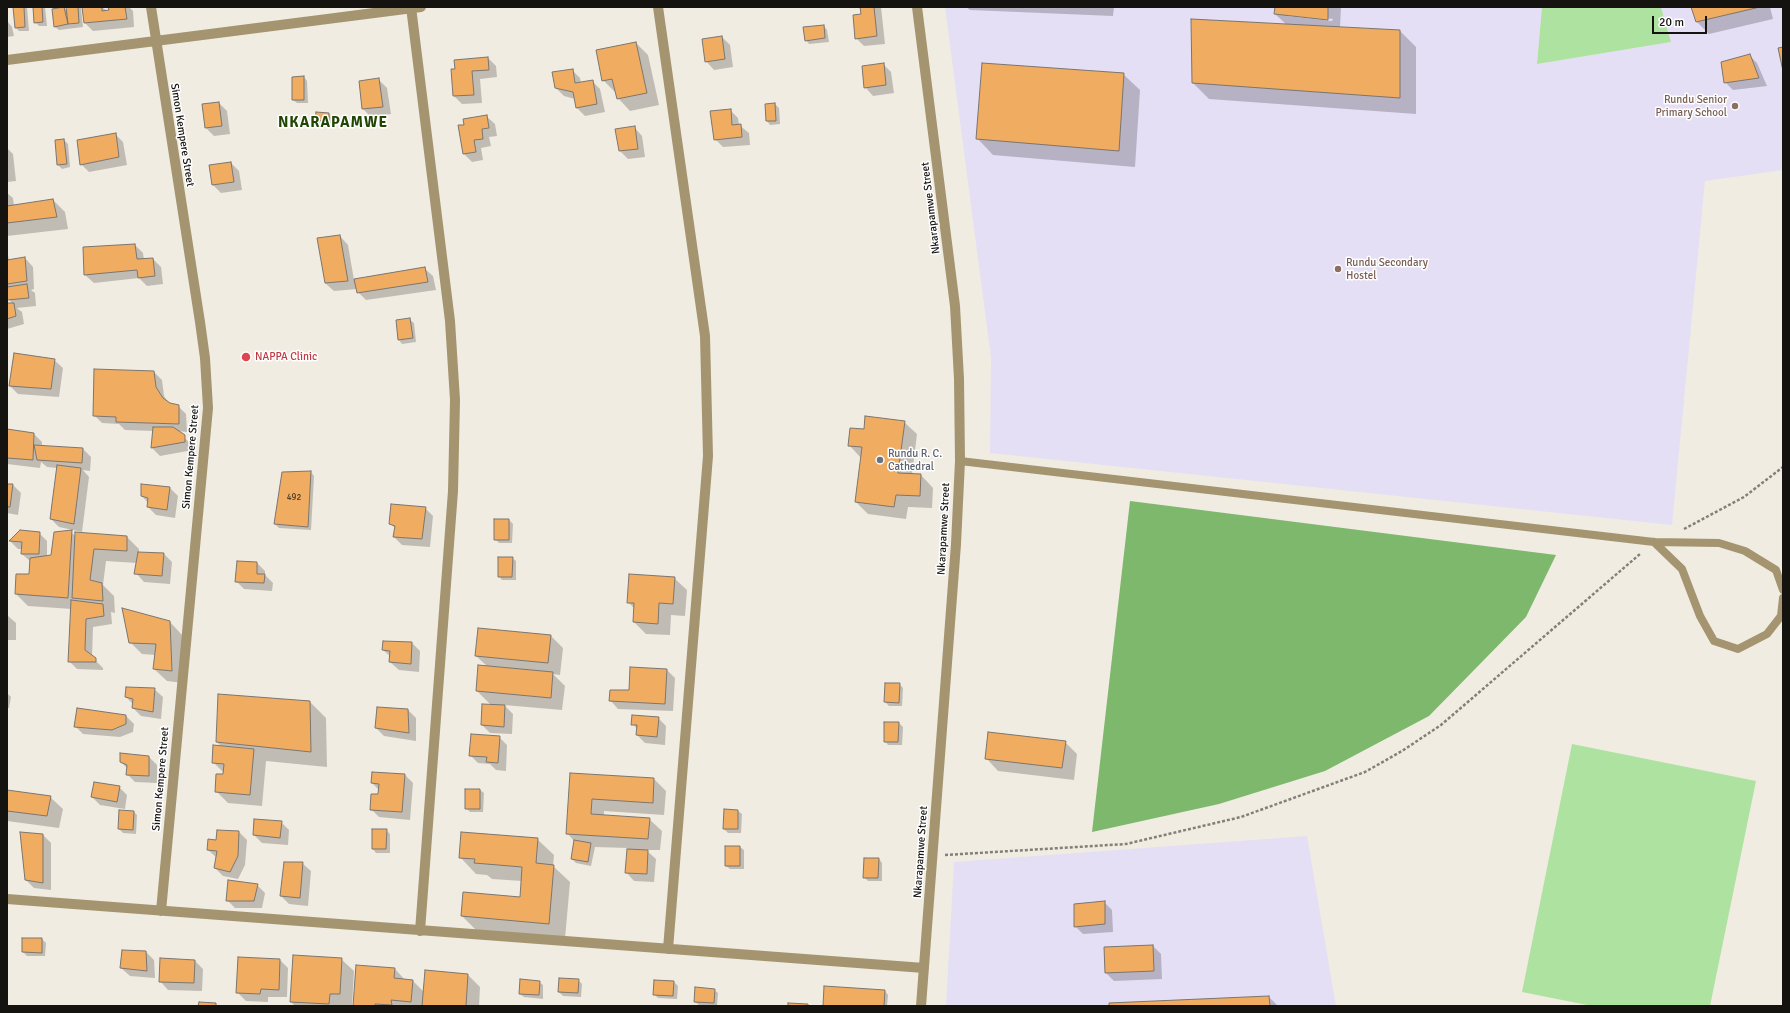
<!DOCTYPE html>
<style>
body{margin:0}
#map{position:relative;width:1790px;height:1013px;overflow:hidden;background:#f0ece2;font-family:Signika,sans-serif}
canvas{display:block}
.frame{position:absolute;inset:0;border:8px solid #151310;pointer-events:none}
.scale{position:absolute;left:1652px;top:16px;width:55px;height:18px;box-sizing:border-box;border:2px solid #151310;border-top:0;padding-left:5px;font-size:12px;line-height:14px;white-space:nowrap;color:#151310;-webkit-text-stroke:3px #fff;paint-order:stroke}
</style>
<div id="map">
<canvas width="1790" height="1013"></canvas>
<div class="frame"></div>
<div class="scale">20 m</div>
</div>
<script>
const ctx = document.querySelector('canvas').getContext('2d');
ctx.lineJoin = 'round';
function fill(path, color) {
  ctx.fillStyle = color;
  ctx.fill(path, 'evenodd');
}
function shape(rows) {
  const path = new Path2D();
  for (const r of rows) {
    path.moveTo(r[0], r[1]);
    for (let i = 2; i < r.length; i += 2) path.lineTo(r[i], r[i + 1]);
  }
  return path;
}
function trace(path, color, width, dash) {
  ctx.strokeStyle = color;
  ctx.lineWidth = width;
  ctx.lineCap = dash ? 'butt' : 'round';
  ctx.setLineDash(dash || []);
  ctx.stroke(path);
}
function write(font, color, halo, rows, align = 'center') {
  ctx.font = font + ' Signika,sans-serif';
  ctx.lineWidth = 3;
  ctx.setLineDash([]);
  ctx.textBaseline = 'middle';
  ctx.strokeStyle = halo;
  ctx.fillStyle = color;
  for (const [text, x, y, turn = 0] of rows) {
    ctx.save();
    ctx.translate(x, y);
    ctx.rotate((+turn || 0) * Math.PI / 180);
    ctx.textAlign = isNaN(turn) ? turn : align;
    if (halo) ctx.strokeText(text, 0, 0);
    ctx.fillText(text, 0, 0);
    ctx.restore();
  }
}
fill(shape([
 [945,7,1542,7,1537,64,1671,42,1661,7,1783,7,1783,170,1705,181,1672,525,990,453,991,358],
 [1307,836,1336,1006,946,1006,954,862]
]), '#e4dff5');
fill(shape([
 [1542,7,1661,7,1671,42,1537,64],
 [1572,744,1756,781,1710,1006,1592,1006,1522,992]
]), '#aee2a1');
fill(shape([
 [1130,501,1556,555,1526,617,1429,716,1325,771,1219,804,1092,832]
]), '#7db86d');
fill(shape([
 [14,7,27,7,29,31,19,31,16,28],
 [34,7,45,7,47,26,39,26,35,22],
 [67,7,80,7,81,8,83,27,59,30,55,27,64,8,68,12],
 [83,7,102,7,107,11,110,11,109,7,129,7,133,11,134,27,93,31,85,23],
 [861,7,881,7,885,44,864,46,856,38,862,15],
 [966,7,1114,7,1113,16,970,10],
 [1276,7,1341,7,1340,28,1400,31,1416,47,1416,114,1209,99,1193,83,1287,25,1275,14],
 [1287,14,1333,19,1332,21,1287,16],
 [1692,7,1770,7,1773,19,1709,34,1697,22],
 [7,21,12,27,14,36,7,37],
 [824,26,827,30,829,42,809,44,806,40],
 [722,37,730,45,733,67,714,70,706,61],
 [636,43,648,55,659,105,630,111,618,98,616,93,603,80],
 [1749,55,1757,63,1767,86,1733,90,1725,82],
 [488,58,496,66,497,77,480,79,482,103,462,104,454,96,452,70],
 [883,64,891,72,894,93,873,96,865,87],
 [572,70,580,78,581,83,592,81,600,89,605,112,585,116,577,108,575,99,564,96,556,88],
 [1123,74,1140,90,1135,167,993,155,977,138],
 [304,77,307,81,308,103,297,103,293,100],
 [379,80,387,88,391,114,371,117,363,109],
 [219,103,227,111,230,134,214,136,206,128],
 [775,104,779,108,780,124,770,125,767,121],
 [730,110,738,118,739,125,749,133,750,145,723,147,715,139],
 [317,113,329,114,333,118,333,124,320,124,316,120],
 [486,116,495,124,497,136,489,137,491,146,481,148,483,160,472,162,464,154,460,126],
 [634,127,642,136,645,157,628,159,620,151,617,130],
 [115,134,123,142,127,165,89,172,81,164],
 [64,140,68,144,70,167,62,169,58,165,56,141],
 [7,148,13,154,16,181,7,182],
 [231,163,239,171,242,190,221,193,213,185,210,166],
 [7,193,13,198,14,206,53,200,65,212,68,229,7,236],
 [340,236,348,245,354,280,424,268,433,276,436,290,366,300,358,292,357,289,334,291,325,283],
 [135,245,143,253,144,260,153,259,161,267,163,284,147,286,139,278,94,283,85,275],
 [7,249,9,261,25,258,33,267,34,289,31,290,35,293,36,306,17,308,22,312,24,324,7,329,7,304,12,304,7,296],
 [410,320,414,323,416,342,402,344,399,340],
 [54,360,63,368,59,397,18,394,10,386],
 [154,372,162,380,164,396,169,403,178,406,186,414,187,432,177,431,192,445,193,450,160,456,152,448,154,431,125,430,119,424,102,423,94,415],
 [904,422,917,434,912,475,921,475,933,488,932,508,908,507,906,519,868,514,856,502,861,458,849,445,864,430],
 [7,430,34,434,42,442,42,446,83,449,91,457,90,471,83,470,89,477,82,532,59,527,51,519,57,468,47,467,41,462,40,468,7,464],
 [311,472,314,476,311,530,279,528,275,524],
 [7,485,13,485,21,493,18,515,7,513],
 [142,485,170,488,178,496,175,518,156,515,148,507,148,503,142,496],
 [425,508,433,516,430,547,402,545,394,537,396,529,390,523],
 [509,520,513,524,512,543,499,543,495,539],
 [71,532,76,537,127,537,139,549,139,553,164,554,172,562,170,584,144,582,136,573,137,563,106,561,103,585,114,596,115,613,111,612,112,624,93,627,92,657,103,668,103,670,77,669,69,661,72,609,28,606,16,594,30,574,31,562,22,554,23,549,18,549,10,541,39,533,47,541,47,556,52,555],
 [512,558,516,561,516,580,502,580,499,576],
 [257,563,265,571,265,575,273,583,272,591,244,589,236,581],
 [674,578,687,590,685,616,671,615,670,635,646,634,634,622,635,609,628,602],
 [7,615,16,623,16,640,7,640],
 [170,622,182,635,183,683,167,681,154,669,156,655,142,654,130,642],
 [551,636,563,648,560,675,553,674,565,686,562,710,504,705,513,714,512,734,490,733,482,725,491,705,477,691,488,667,476,656],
 [412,643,420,651,419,672,399,670,390,662,391,657,383,650],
 [666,669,675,678,673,711,618,709,610,700,630,692],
 [899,684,903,688,902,706,889,706,885,702],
 [154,689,163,697,161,719,141,716,133,708,133,704,126,697],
 [7,693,11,697,9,708,7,708],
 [219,695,310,702,326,718,327,767,266,761,262,806,228,803,216,791,224,773,213,762,222,747,217,742],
 [408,710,416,718,416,741,384,736,376,728],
 [126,716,134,724,133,732,120,737,83,734,75,726],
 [658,718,666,726,665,745,645,743,637,735,637,729,633,724],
 [899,723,903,727,902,745,888,745,885,741],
 [499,737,507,745,506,771,496,770,490,764,478,763,470,755],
 [1065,742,1077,754,1074,780,998,771,986,758],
 [149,757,157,765,157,783,135,782,127,774,128,769,121,762],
 [571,774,654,779,666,791,664,815,604,811,604,816,649,819,662,831,660,850,646,850,656,859,654,882,634,881,626,872,628,848,595,847,591,866,576,863,572,859,575,842,567,833],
 [405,775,413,783,410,820,379,817,371,809,379,795,380,791,372,783],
 [119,787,127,795,125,809,100,805,92,797],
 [480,790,484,793,483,812,470,812,466,808],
 [7,792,50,797,63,809,59,828,7,821],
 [133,811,137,815,136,834,123,833,119,829],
 [738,811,742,814,741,833,728,833,724,829],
 [281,822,289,830,288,845,262,843,254,835],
 [386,830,390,834,390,853,376,853,373,849],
 [239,832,247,840,245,865,238,879,223,876,215,868,217,858,208,850,217,841],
 [43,835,51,843,51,890,34,888,25,879],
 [537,839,554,855,553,866,570,882,565,939,478,932,462,916,464,893,521,898,522,881,492,879,487,875,476,874,460,857],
 [740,847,744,850,744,869,730,869,726,866],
 [879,859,882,863,882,881,868,881,864,877],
 [302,863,311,871,308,906,289,904,281,896],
 [257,885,265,893,262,908,235,908,227,900],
 [1104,902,1112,910,1113,932,1083,934,1075,926],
 [42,939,46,943,45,956,27,956,23,952],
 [1153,946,1161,954,1162,979,1114,981,1106,973],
 [146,952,154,960,155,978,130,976,121,968],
 [239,958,280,960,288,968,287,997,268,997,268,1002,246,1001,238,993],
 [341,959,354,971,352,1006,295,1006,291,1002],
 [195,961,203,969,202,991,168,990,160,981],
 [395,969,405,980,413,981,424,992,468,975,480,987,479,1006,354,1006],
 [578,980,582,984,581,997,563,996,559,992],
 [539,982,543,985,543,999,524,997,520,994],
 [674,982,678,986,677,999,658,998,654,994],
 [714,990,718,993,717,1006,699,1005,695,1002],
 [885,991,888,995,887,1006,824,1006],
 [1269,997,1278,1006,1110,1006]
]), '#0003');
const building = shape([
 [13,7,24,7,25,27,15,28,13,7],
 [33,7,42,7,43,22,34,23,33,7],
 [64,7,68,24,54,27,52,9,64,7],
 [66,7,78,7,79,23,68,24,66,7],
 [82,7,102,7,102,11,109,10,108,7,125,7,127,19,84,23,82,7],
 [860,7,874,7,877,36,855,39,853,15,861,14,860,7],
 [1275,7,1328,7,1328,20,1274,14,1275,7],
 [1691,7,1760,7,1696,22,1691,7],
 [1191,19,1400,30,1400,98,1192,83,1191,19],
 [824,25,825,38,805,41,803,27,824,25],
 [722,36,725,59,705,62,702,39,722,36],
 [636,42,647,93,617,99,612,79,602,81,596,50,636,42],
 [1783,47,1783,71,1778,48,1783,47],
 [1750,54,1759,78,1724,83,1721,62,1750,54],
 [488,57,489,70,472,71,474,95,453,96,451,69,455,69,454,60,488,57],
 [884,63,886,85,864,88,862,66,884,63],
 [982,63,1124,73,1119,151,976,139,982,63],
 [573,69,575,83,593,80,597,104,576,108,573,92,555,88,552,72,573,69],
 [304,76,304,100,292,100,292,77,304,76],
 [379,78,383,107,362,109,359,81,379,78],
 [219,102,222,126,205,128,202,104,219,102],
 [775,103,776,121,766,121,765,104,775,103],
 [731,109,732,125,741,124,742,137,714,140,710,111,731,109],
 [316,112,329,113,329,121,315,120,316,112],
 [487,115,489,128,482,129,483,139,474,140,476,152,463,154,458,125,464,125,463,119,487,115],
 [635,126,638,149,619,151,615,129,635,126],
 [116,133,119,157,80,165,77,140,116,133],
 [64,139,67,164,57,165,55,140,64,139],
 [231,162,234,182,212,185,209,165,231,162],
 [53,199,57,217,7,223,7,206,53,199],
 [340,235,348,281,325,283,317,238,340,235],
 [135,244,137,259,153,258,155,276,138,278,137,270,84,275,83,247,135,244],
 [25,257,27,281,7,284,7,260,25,257],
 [425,267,428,282,357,293,354,279,425,267],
 [27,284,29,298,7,300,7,287,27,284],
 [7,303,14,303,16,316,7,319,7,303],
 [410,318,413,338,398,340,396,320,410,318],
 [14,353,55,359,51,389,9,386,14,353],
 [94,369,154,371,156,387,163,398,170,403,179,405,179,424,116,422,116,417,93,416,94,369],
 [865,416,905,421,898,473,921,474,920,496,896,495,894,507,855,502,862,447,848,446,850,428,864,429,865,416],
 [153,427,173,427,185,435,185,442,151,448,153,427],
 [7,429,34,433,33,460,7,458,7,429],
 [34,445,83,448,82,463,37,460,34,445],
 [57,465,81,468,74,524,50,519,57,465],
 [311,471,308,527,274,524,282,472,311,471],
 [7,484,13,484,10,507,7,507,7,484],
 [141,484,170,487,167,510,147,507,148,498,141,496,141,484],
 [391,504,426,507,422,539,393,537,395,526,389,524,391,504],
 [494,519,509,519,509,540,494,540,494,519],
 [20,530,40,532,39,554,21,554,22,542,9,541,20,530],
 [72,530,68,598,15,594,16,574,29,574,30,558,51,555,54,532,72,530],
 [75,532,127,536,127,551,94,549,90,580,102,583,103,601,72,598,75,532],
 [138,552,164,553,162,576,134,574,138,552],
 [498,557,513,557,512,577,498,577,498,557],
 [237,561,257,562,257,574,265,574,264,583,235,582,237,561],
 [629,574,675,577,673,604,659,603,658,624,633,622,634,603,627,603,629,574],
 [71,600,103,604,104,616,86,619,85,650,96,658,96,662,68,662,71,600],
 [122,608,170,621,172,671,153,669,156,644,129,643,122,608],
 [478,628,551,635,548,663,475,656,478,628],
 [383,641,412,642,411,664,389,662,390,651,382,650,383,641],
 [478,665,553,672,551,698,476,691,478,665],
 [630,667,667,669,665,704,609,701,610,690,629,690,630,667],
 [885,683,900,683,899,703,884,702,885,683],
 [126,687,155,688,153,712,132,708,133,699,125,697,126,687],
 [218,694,310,701,311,752,216,742,218,694],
 [482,704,505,705,504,727,481,725,482,704],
 [377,707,408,709,409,733,375,728,377,707],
 [77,708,126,715,126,724,112,730,74,727,77,708],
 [632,715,659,717,657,737,636,735,637,725,631,725,632,715],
 [884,722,899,722,898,742,884,742,884,722],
 [988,732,1066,741,1062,768,985,759,988,732],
 [471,734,500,736,498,763,486,762,487,757,469,756,471,734],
 [213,745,254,749,250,795,215,792,216,774,223,774,224,764,212,763,213,745],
 [120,753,149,756,149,776,126,775,127,765,120,762,120,753],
 [372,772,405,774,402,812,370,810,371,794,378,794,379,784,371,783,372,772],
 [570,773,654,778,653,803,592,799,591,814,650,818,648,839,566,834,570,773],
 [94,782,120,786,117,802,91,797,94,782],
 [465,789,480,789,480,809,465,809,465,789],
 [7,790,51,796,47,816,7,811,7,790],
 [724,809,738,810,738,829,723,829,724,809],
 [119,810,134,811,133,830,118,829,119,810],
 [254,819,282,821,280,838,253,835,254,819],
 [372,829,387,829,386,849,372,849,372,829],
 [217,830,239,831,238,856,230,872,214,868,217,851,207,850,208,839,216,840,217,830],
 [20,832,43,834,43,883,25,880,20,832],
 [461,832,538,838,536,863,554,865,549,924,461,916,463,892,520,897,522,867,474,863,475,859,459,858,461,832],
 [574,840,591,843,588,862,571,859,574,840],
 [725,846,740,846,740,866,725,866,725,846],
 [627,849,648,850,647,874,625,873,627,849],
 [864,858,879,858,878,878,863,878,864,858],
 [284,862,303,862,300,898,280,896,284,862],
 [228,880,258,884,254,901,226,901,228,880],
 [1105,901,1105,924,1074,927,1074,904,1105,901],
 [22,938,42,938,42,953,22,952,22,938],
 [1153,945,1154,971,1105,973,1104,947,1153,945],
 [122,950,146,951,147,971,120,968,122,950],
 [293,955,342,958,340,994,330,994,329,1004,290,1002,293,955],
 [238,957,280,959,279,990,261,989,260,994,236,993,238,957],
 [160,958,195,960,194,983,159,982,160,958],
 [356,965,395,968,394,978,413,980,411,1002,391,1000,392,1005,375,1004,375,1006,353,1006,356,965],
 [425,970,468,974,466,1006,422,1006,425,970],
 [559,978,579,979,578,993,558,992,559,978],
 [520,979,540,981,539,995,519,994,520,979],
 [654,980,674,981,673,996,653,995,654,980],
 [824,986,885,990,884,1006,823,1006,824,986],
 [695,987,715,989,714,1003,694,1002,695,987],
 [1269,996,1270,1006,1109,1006,1109,1003,1269,996],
 [199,1002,216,1003,216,1006,198,1006,199,1002],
 [788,1003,808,1004,808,1006,788,1006,788,1003]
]);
fill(building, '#f0ac61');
trace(building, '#7c756e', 1);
trace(shape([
 [1684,529,1744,497,1783,467],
 [945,855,1126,844,1241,817,1365,772,1402,751,1441,725,1640,554]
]), '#838079', 2.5, [3, 2]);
trace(shape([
 [960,461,1654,542,1719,543,1745,551,1776,570,1783,590],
 [1654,542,1682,569,1700,616,1714,641,1738,649,1767,634,1781,616,1783,598]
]), '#a4946f', 8);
trace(shape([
 [151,7,200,322,205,358,208,408,161,911],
 [411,7,450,321,455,400,453,491,420,931],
 [658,7,705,336,708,456,668,949],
 [917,7,955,306,959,379,960,461,956,544,921,1006],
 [7,60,421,7],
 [7,899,924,968]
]), '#a4946f', 10);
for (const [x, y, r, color] of [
 [1735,106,4,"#8d6e63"],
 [1338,269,4,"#8d6e63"],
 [246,357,5,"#e0444e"],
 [880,460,4,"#6b7280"]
]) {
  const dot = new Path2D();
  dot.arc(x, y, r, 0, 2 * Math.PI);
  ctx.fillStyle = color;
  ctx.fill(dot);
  trace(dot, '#fff', 1.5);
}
write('9px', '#4c3924', null, [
 ["492",294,498]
]);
write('11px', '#785e54', '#fff', [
 ["Rundu Senior",1727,100],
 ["Primary School",1727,113],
 ["Rundu Secondary",1346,263,"left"],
 ["Hostel",1346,276,"left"]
], 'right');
write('11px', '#151310', '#fff', [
 ["Simon Kempere Street",182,135,81],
 ["Nkarapamwe Street",931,208,-97],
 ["Simon Kempere Street",191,457,-85],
 ["Nkarapamwe Street",944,529,-87],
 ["Simon Kempere Street",161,779,-85],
 ["Nkarapamwe Street",921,852,-86]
]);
write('11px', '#be3a42', '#fff', [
 ["NAPPA Clinic",255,357]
], 'left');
write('11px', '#5b616d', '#fff', [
 ["Rundu R. C.",888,454],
 ["Cathedral",888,467]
], 'left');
ctx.letterSpacing = '1px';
write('bold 15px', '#214503', '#fff', [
 ["NKARAPAMWE",333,123]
]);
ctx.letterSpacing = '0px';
</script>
